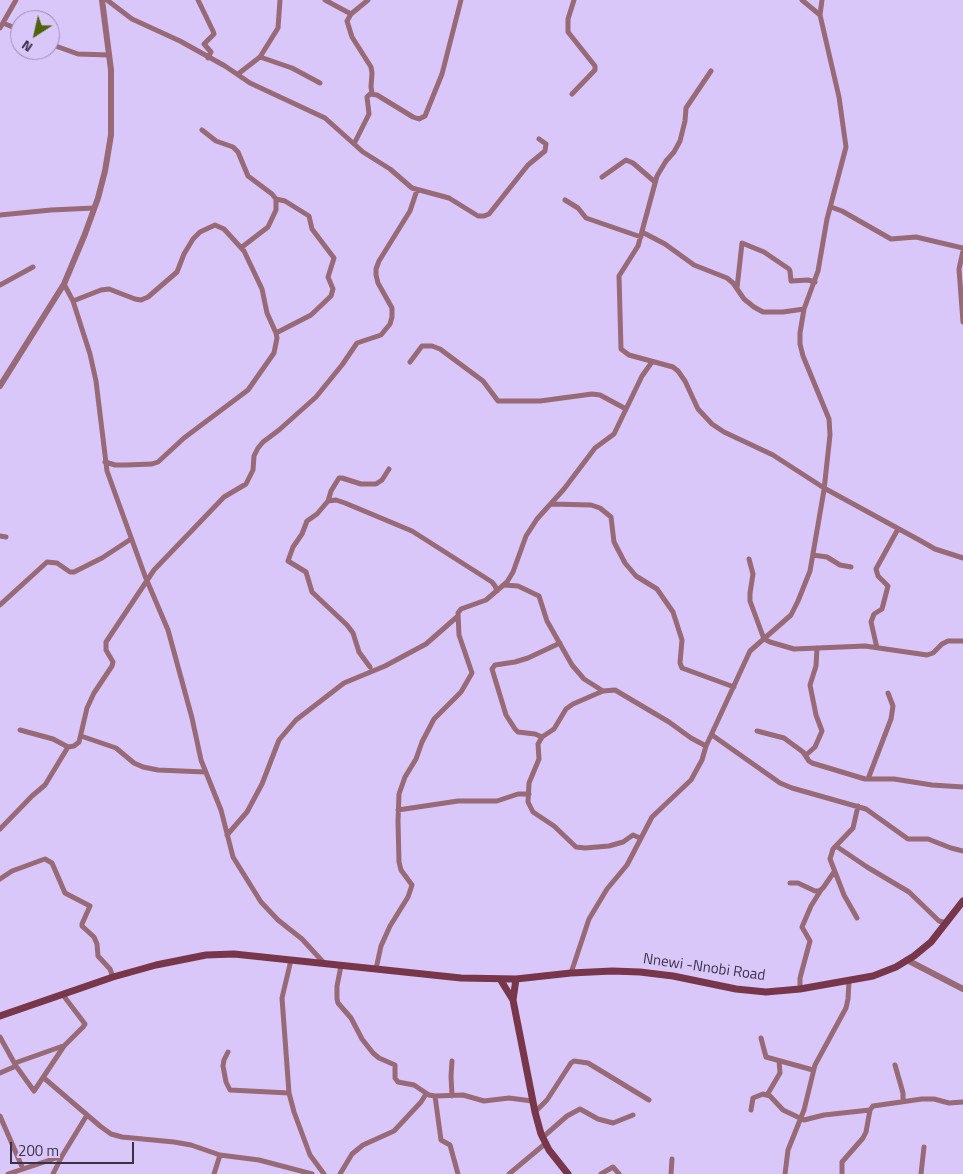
<!DOCTYPE html>
<style>
body{margin:0}
#map{position:relative;width:963px;height:1174px;overflow:hidden;background:#dac7fa;font-family:"Titillium Web",sans-serif}
canvas{display:block}
.north{position:absolute;left:10px;top:10px;width:50px;height:50px;box-sizing:border-box;background:#dac7fa;border:1px solid #9a8bb2;border-radius:50%;rotate:215deg;font-size:14px;font-weight:700;line-height:20px;text-align:center;color:#393246}
.north::after{content:'';display:block;margin:auto;width:18px;height:22px;background:#4f620b;clip-path:polygon(50% 0,100% 100%,50% 72%,0 100%)}
.scale{position:absolute;left:10px;top:1142px;width:124px;height:22px;box-sizing:border-box;border:2px solid #393246;border-top:0;padding-left:6px;font-size:15px;line-height:18px;white-space:nowrap;color:#393246;-webkit-text-stroke:4px #dac7fa;paint-order:stroke}
</style>
<div id="map">
<canvas width="963" height="1174"></canvas>
<div class="north">N</div>
<div class="scale">200 m</div>
</div>
<script>
const ctx = document.querySelector('canvas').getContext('2d');
ctx.lineJoin = 'round';
function shape(rows) {
  const path = new Path2D();
  for (const r of rows) {
    path.moveTo(r[0], r[1]);
    for (let i = 2; i < r.length; i += 2) path.lineTo(r[i], r[i + 1]);
  }
  return path;
}
function trace(path, color, width, dash) {
  ctx.strokeStyle = color;
  ctx.lineWidth = width;
  ctx.lineCap = dash ? 'butt' : 'round';
  ctx.setLineDash(dash || []);
  ctx.stroke(path);
}
function write(font, color, halo, rows, align = 'center') {
  ctx.font = font + ' "Titillium Web",sans-serif';
  ctx.lineWidth = 5;
  ctx.setLineDash([]);
  ctx.textBaseline = 'middle';
  ctx.strokeStyle = halo;
  ctx.fillStyle = color;
  for (const [text, x, y, turn = 0] of rows) {
    ctx.save();
    ctx.translate(x, y);
    ctx.rotate((+turn || 0) * Math.PI / 180);
    ctx.textAlign = isNaN(turn) ? turn : align;
    if (halo) ctx.strokeText(text, 0, 0);
    ctx.fillText(text, 0, 0);
    ctx.restore();
  }
}
trace(shape([
 [107,0,132,19,180,41,225,66,250,83,325,118,363,152,390,169,412,188,449,198,478,216,484,216,489,214,528,165,545,151,546,144,539,139],
 [198,0,213,31,214,34,204,44,211,52,208,58],
 [325,0,351,14],
 [368,0,351,14,347,21,352,37,371,67,372,73,371,87,372,93],
 [802,0,820,15],
 [3,23,20,30],
 [0,28,16,0],
 [50,44,78,54,109,55],
 [260,57,292,68,320,83],
 [711,71,686,108,685,121,680,141,674,152,666,161,657,176,638,246,619,276,621,349,629,355,673,367,678,371,685,381,698,409,712,424,724,432,773,455,824,488,921,541,935,549,963,558],
 [238,74,260,57,278,28,280,0],
 [572,94,595,70,595,66,568,32,568,19,574,0],
 [202,130,216,141,233,147,238,152,248,176,272,194,276,199,276,210,268,227,242,247],
 [354,144,369,114,367,97,370,94,377,95,413,117,419,119,425,116,442,74,461,0],
 [602,177,626,160,633,163,655,182],
 [276,199,285,201,309,216,312,229,334,258,328,277,333,289,331,296,311,315,276,333],
 [565,200,578,208,586,218,641,237],
 [831,207,842,211,891,239,916,237,963,248],
 [0,215,51,210,94,208],
 [642,232,665,244,694,265,727,278,733,283,744,299,754,307,763,312,783,312,804,309],
 [963,251,959,269,963,322],
 [64,284,73,301,90,354,96,381,107,471,145,576,168,630,192,718,201,760,221,810,233,857,261,902,278,920,302,939,324,963],
 [0,285,33,267],
 [737,288,742,243,764,252,789,269,790,271,791,281,808,280,815,282],
 [73,301,101,290,109,289,135,299,141,300,148,297,177,272,184,254,193,239,200,232,215,225,224,229,244,251,262,289,267,313,276,333,277,338,274,353,248,390,184,438,158,462,152,464,126,465,115,465,105,462],
 [410,362,422,346,432,346,440,349,483,381,498,401,540,401,592,394,600,395,626,409],
 [328,501,331,491,339,478,342,478,361,484,376,484,382,480,389,469],
 [551,504,591,505,600,508,611,517,614,542,625,563,636,576,657,589,673,612,682,640,680,663,682,668,734,687],
 [0,536,6,537],
 [813,555,827,557,840,565,851,567],
 [749,559,753,574,750,593,750,601,764,639,770,642,794,649,865,646,927,655,933,653,942,644,948,641,963,641],
 [504,585,518,586,539,596,547,621,572,665,584,679,603,691],
 [0,605,47,562,57,563,70,572,74,572,102,558,131,539],
 [877,648,871,622,874,614,882,609,888,586,878,576,876,569,898,529],
 [370,667,359,652,353,633,347,625,312,592,306,572,288,561,293,547,302,534,307,521,317,514,328,501,336,500,345,503,412,531,492,582,495,586,497,591],
 [20,730,53,739,68,747],
 [757,731,784,738,803,752,809,761,812,763,865,779,894,779,932,785,963,787],
 [712,735,780,783,792,788,866,809,908,839,928,839,951,848,963,851],
 [81,736,116,748,134,763,143,767,158,770,205,772],
 [542,737,535,734,518,732,515,729,506,715,492,669,495,665,515,662,528,658,560,643],
 [806,755,815,747,822,731,816,715,810,685,816,666,817,648],
 [868,779,891,719,893,706,888,693],
 [398,810,458,801,497,801,518,794,529,794],
 [0,829,32,796,45,785,68,747,74,746,79,742,87,708,94,693,112,666,113,662,106,650,106,642,154,570,224,497,246,484,253,470,254,456,258,448,263,442,279,430,316,397,342,365,357,343,381,335,390,324,392,317,392,308,378,283,376,275,376,269,379,261,410,211,417,190],
 [227,835,247,812,262,784,279,740,296,720,344,683,385,666,426,644,458,616],
 [640,838,633,835,623,842,609,846,585,848,576,847,554,826,533,812,528,802,529,783,539,759,538,744,542,737,554,729,566,709,573,704,603,691,615,690,669,722,691,738,706,746],
 [836,846,867,867,909,892,939,921,947,923],
 [0,879,12,871,42,860,45,859,52,863,65,893,90,906,82,924,82,926,94,937,97,944,98,956,110,969,113,977],
 [790,883,798,883,815,891,819,891,823,888,834,872],
 [857,918,844,895,830,859,833,849,853,828,858,806],
 [291,960,282,998,289,1093,294,1112,310,1155,324,1174],
 [341,966,337,986,337,999,338,1003,351,1018,362,1039,373,1053,379,1058,395,1065,395,1078,398,1082,414,1085,429,1095,435,1096,463,1095,484,1101,509,1098,532,1101],
 [376,969,381,946,390,926,408,897,412,885,401,870,399,862,398,821,399,794,405,777,416,759,422,742,434,719,461,692,472,673,459,635,458,613,461,609,486,600,507,582,513,572,526,536,537,519,564,489,595,448,614,434,642,376,652,362],
 [571,973,589,919,607,889,627,865,652,817,691,780,702,760,706,746,750,651,791,615,798,601,810,571,824,490,830,435,829,419,803,356,800,344,800,333,804,309,818,271,827,219,846,147,839,97,820,15,822,0],
 [800,989,800,978,810,941,802,927,811,906,821,890],
 [0,1037,16,1066,34,1091,64,1046,83,1027,85,1024,63,995],
 [761,1038,766,1057,813,1070],
 [228,1052,224,1060,223,1066,226,1082,230,1090,289,1093],
 [15,1063,63,1046],
 [895,1065,903,1093,903,1101],
 [0,1073,16,1066],
 [44,1078,100,1126,111,1134,122,1137,174,1142,191,1145,220,1155,259,1160,312,1174],
 [767,1095,780,1073,779,1061],
 [435,1096,441,1140,450,1145,458,1174],
 [452,1096,451,1076,452,1061],
 [751,1110,753,1098,763,1094,770,1096,783,1110,804,1120,824,1115,870,1110],
 [535,1112,547,1100,571,1063,574,1061,588,1063,649,1100],
 [0,1116,23,1169],
 [543,1137,567,1116,580,1109,598,1119,613,1123,633,1115],
 [8,1174,62,1156],
 [53,1174,62,1156,87,1115],
 [214,1174,220,1155],
 [340,1174,352,1154,363,1145,394,1131,421,1102,426,1094],
 [509,1174,546,1143],
 [601,1174,613,1167,619,1174],
 [671,1174,672,1159],
 [785,1174,788,1150,804,1110,815,1065,846,1008,848,999,849,981],
 [842,1174,842,1162,863,1138,866,1132,870,1110,873,1106,922,1099,934,1099,949,1103,963,1102],
 [921,1174,924,1147]
]), '#986976', 5);
trace(shape([
 [0,386,64,284,85,234,98,198,105,171,111,135,111,70,102,0],
 [907,960,963,989]
]), '#986976', 6);
trace(shape([
 [500,979,513,1000],
 [516,979,513,1000,535,1112,541,1134,549,1150,568,1174],
 [0,1016,113,977,156,965,206,955,234,954,461,978,516,979,571,973,612,971,640,972,673,976,736,989,766,992,800,989,873,976,896,967,914,956,931,942,963,901]
]), '#78364b', 7);
write('15px', '#393246', '#dac7fa', [
 ["Nnewi -Nnobi Road",704,968,8]
]);
</script>
